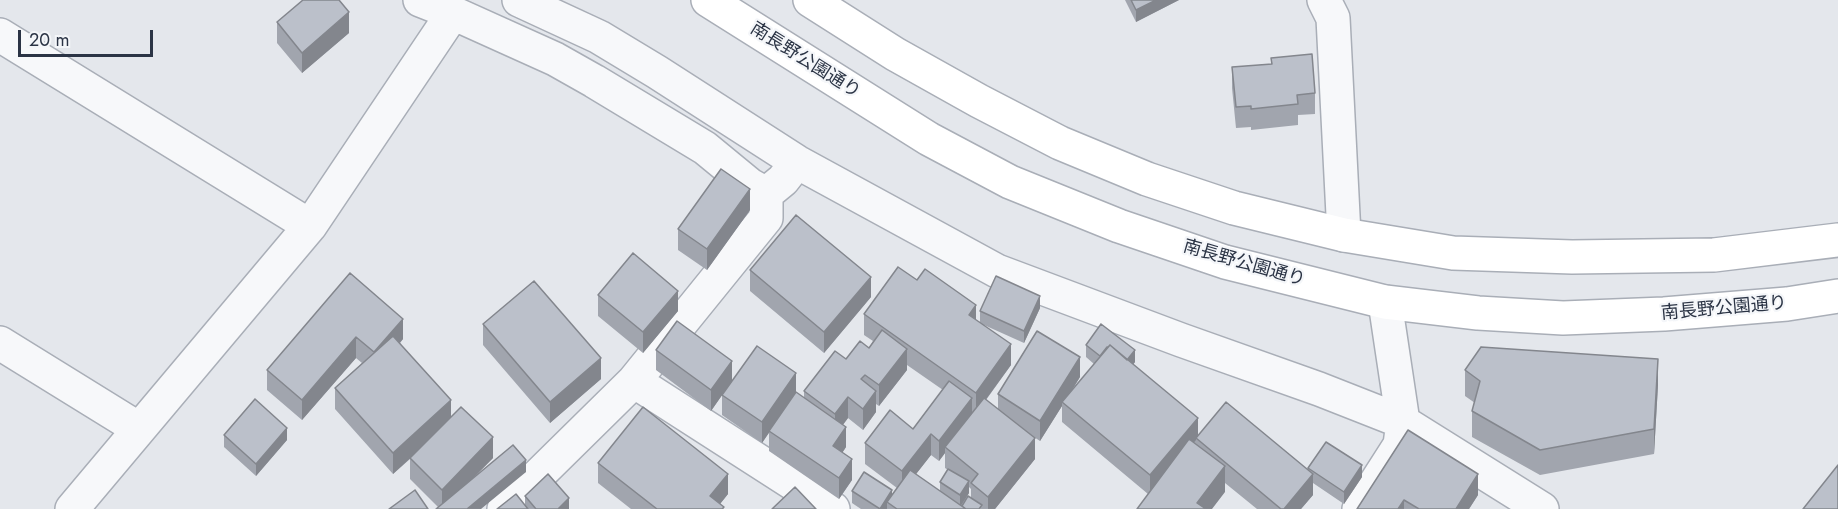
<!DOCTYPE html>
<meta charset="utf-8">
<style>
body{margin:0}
#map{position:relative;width:1838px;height:509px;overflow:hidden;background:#e4e7ec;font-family:Jost,sans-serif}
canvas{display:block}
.scale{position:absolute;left:18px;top:30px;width:135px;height:27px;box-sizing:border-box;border:3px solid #2b3445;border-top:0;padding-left:8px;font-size:18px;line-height:21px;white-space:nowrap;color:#2b3445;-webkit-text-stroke:4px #f4f6f9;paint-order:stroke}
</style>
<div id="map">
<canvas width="1838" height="509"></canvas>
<div class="scale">20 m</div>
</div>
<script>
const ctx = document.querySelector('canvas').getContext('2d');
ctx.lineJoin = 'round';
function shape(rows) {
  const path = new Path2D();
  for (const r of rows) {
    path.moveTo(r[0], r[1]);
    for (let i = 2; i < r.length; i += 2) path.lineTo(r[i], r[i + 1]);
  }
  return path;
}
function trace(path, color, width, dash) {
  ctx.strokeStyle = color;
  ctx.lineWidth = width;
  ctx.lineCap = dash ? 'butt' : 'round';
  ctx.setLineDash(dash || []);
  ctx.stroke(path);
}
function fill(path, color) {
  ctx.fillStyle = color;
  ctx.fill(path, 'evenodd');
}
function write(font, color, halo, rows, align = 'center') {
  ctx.font = font + ' Jost,"Noto Sans JP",sans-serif';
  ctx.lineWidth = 4.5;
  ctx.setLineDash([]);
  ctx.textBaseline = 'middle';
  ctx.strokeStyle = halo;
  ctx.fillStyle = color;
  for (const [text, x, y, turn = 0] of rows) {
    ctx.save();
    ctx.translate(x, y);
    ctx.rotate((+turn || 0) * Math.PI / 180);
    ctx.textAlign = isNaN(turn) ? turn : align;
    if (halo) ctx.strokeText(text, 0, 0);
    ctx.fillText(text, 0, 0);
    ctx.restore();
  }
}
const street = shape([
 [420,0,453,13,555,59,594,81,705,148,750,185,766,194,783,180,797,162],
 [519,0,599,37,657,72,797,162,997,271,1181,340,1319,389,1403,422,1400,445,1359,509],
 [1324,0,1333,18,1344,235],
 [0,35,310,226],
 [1385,302,1403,422,1542,509],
 [0,343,139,429],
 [634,381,833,509],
 [72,509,310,226,453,13],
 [504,509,634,381,766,218,766,194]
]);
const secondary = shape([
 [708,0,929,139,1010,182,1119,226,1225,262,1385,302,1478,313,1563,318,1664,314,1787,304,1838,296],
 [810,0,895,54,979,101,1060,143,1147,179,1234,208,1344,235,1453,253,1572,257,1714,255,1838,240]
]);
trace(street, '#a9aeb7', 36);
trace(secondary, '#a9aeb7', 36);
trace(street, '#f7f8fa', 33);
trace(secondary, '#fff', 33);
fill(shape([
 [1125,0,1179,0,1136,22],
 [277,22,349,33,302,73,277,43],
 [1271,58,1315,93,1315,114,1298,115,1298,125,1251,130,1251,127,1236,128,1232,88,1232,67,1271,64],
 [750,210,707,270,678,250,678,229],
 [750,270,871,297,824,353,750,291],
 [350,273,403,339,400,343,451,416,493,458,470,481,526,472,438,507,410,479,410,459,393,474,335,409,335,388,362,363,356,358,302,420,267,390,267,370],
 [598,295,678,311,643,353,598,316],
 [1040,308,1024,343,984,325,1011,365,986,400,998,409,998,394,1080,377,1072,390,1094,364,1086,357,1086,345,1101,324,1135,362,1133,365,1198,436,1308,471,1308,468,1362,477,1344,504,1313,483,1313,495,1301,509,1257,509,1225,483,1225,492,1148,494,1062,422,1062,406,1040,441,1031,435,1035,459,995,509,861,509,852,503,852,491,892,494,897,488,865,464,865,443,913,429,943,390,907,365,907,370,879,406,876,404,876,412,863,430,848,418,843,425,846,447,842,453,852,480,839,499,769,451,769,432,762,443,722,415,722,395,711,411,656,370,656,350,732,381,796,392,804,398,804,391,846,359,869,348,873,341,864,335,864,314,976,320,980,322,980,311],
 [945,453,945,468,948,470,940,482,940,491,916,474,931,455,939,461],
 [969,487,971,489,971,498,962,506,969,493],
 [483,324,601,379,550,423,483,345],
 [1465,370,1658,385,1654,454,1540,475,1472,437,1472,411,1475,403,1465,396],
 [1408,430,1478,495,1469,509,1357,509],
 [224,435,287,440,256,476,224,447],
 [598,463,728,494,720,504,724,509,631,509,598,483],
 [525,496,569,509,497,509,525,505]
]), '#a1a5ae');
fill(shape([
 [1156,0,1179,0,1136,22,1136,10],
 [349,12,349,33,302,73,302,53],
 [750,189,750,210,707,270,707,249],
 [871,277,871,297,824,353,824,332],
 [678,291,678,311,643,353,643,332],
 [1040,296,1040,308,1024,343,1024,331],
 [976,305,976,326,969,315],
 [403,319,403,339,374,373,374,352],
 [356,337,356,358,302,420,302,400],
 [1011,344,1011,365,976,413,976,393],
 [907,349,907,370,879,406,879,385],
 [1135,350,1135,362,1126,373,1126,361],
 [1080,357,1080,377,1064,403,1062,402,1062,406,1040,441,1040,421],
 [601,358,601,379,550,423,550,402],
 [1658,359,1658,385,1654,454,1654,429],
 [732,361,732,381,711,411,711,390],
 [796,373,796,394,762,443,762,422],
 [876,391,876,412,863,430,863,409],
 [848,397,848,418,835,435,835,414],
 [972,398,972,418,945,447,945,453,939,461,939,441],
 [451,400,451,421,393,474,393,453],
 [1198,418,1198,439,1196,438,1196,440,1150,495,1150,475],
 [846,427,846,447,833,467,833,446],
 [287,428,287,440,256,476,256,464],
 [931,434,931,455,902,492,902,471],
 [493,437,493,458,443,509,442,509,442,490],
 [1035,438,1035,459,995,509,988,509,988,497],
 [852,459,852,480,839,499,839,478],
 [526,460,526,472,481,509,467,509],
 [1362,465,1362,477,1344,504,1344,492],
 [1225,466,1225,492,1212,509,1197,509,1197,503],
 [728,474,728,494,716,509,710,496],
 [1313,474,1313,495,1301,509,1284,509],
 [1478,474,1478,495,1469,509,1456,509],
 [969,481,969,493,960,507,960,495],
 [892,490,892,502,887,502,887,509,880,509],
 [569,498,569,509,558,509],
 [1404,500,1404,509,1398,509]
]), '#83868d');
const building = shape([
 [303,0,339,0,349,12,302,53,277,22,303,0],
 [1131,0,1156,0,1136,10,1131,0],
 [1312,54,1315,93,1297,95,1298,104,1251,109,1251,106,1236,107,1232,67,1272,64,1271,58,1312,54],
 [721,169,750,189,707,249,678,229,721,169],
 [796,215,871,277,824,332,750,270,796,215],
 [633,253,678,291,643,332,598,295,633,253],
 [898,267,917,280,925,269,976,305,969,315,1011,344,976,393,864,314,898,267],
 [350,273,403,319,374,352,356,337,302,400,267,370,350,273],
 [996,276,1040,296,1024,331,980,311,996,276],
 [534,281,601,358,550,402,483,324,534,281],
 [677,321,732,361,711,390,656,350,677,321],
 [1101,324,1135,350,1127,360,1110,345,1108,347,1107,347,1100,356,1086,345,1101,324],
 [882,330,907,349,879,385,865,375,861,379,876,391,863,409,848,397,835,414,804,391,835,351,846,359,860,341,869,348,882,330],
 [1037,331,1080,357,1040,421,998,394,1037,331],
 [393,336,451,400,393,453,335,388,393,336],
 [1110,345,1198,418,1150,475,1062,402,1110,345],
 [757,346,796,373,762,422,722,395,757,346],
 [1481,347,1658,359,1654,429,1540,450,1472,411,1480,381,1465,370,1481,347],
 [949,381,972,398,939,441,931,434,902,471,865,443,890,410,913,429,949,381],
 [796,392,846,427,833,446,852,459,839,478,769,431,796,392],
 [984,398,1035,438,988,497,971,483,978,474,945,447,984,398],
 [255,399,287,428,256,464,224,435,255,399],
 [1226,402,1313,474,1284,509,1281,509,1196,438,1226,402],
 [461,407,493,437,442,490,410,458,461,407],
 [643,407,728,474,710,496,724,507,722,509,657,509,598,463,643,407],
 [1408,430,1478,474,1456,509,1419,509,1404,500,1398,509,1357,509,1408,430],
 [1189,439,1225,466,1197,503,1206,509,1137,509,1189,439],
 [1326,442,1362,465,1344,492,1308,468,1326,442],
 [513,445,526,460,467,509,436,509,513,445],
 [1838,465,1838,509,1803,509,1838,465],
 [948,469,969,481,960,495,940,482,948,469],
 [910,470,966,509,897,509,887,502,910,470],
 [864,472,892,490,880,509,852,491,864,472],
 [548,474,569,498,558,509,536,509,525,496,548,474],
 [795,487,816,509,772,509,795,487],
 [415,490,428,509,389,509,415,490],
 [516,494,528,509,497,509,516,494],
 [968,496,982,505,979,509,966,509,962,506,968,496]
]);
fill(building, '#bbc0ca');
trace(building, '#83868d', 1.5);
write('18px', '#2b3445', '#f4f6f9', [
 ["南長野公園通り",805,61,32],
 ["南長野公園通り",1244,264,16],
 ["南長野公園通り",1724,309,-5]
]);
</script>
